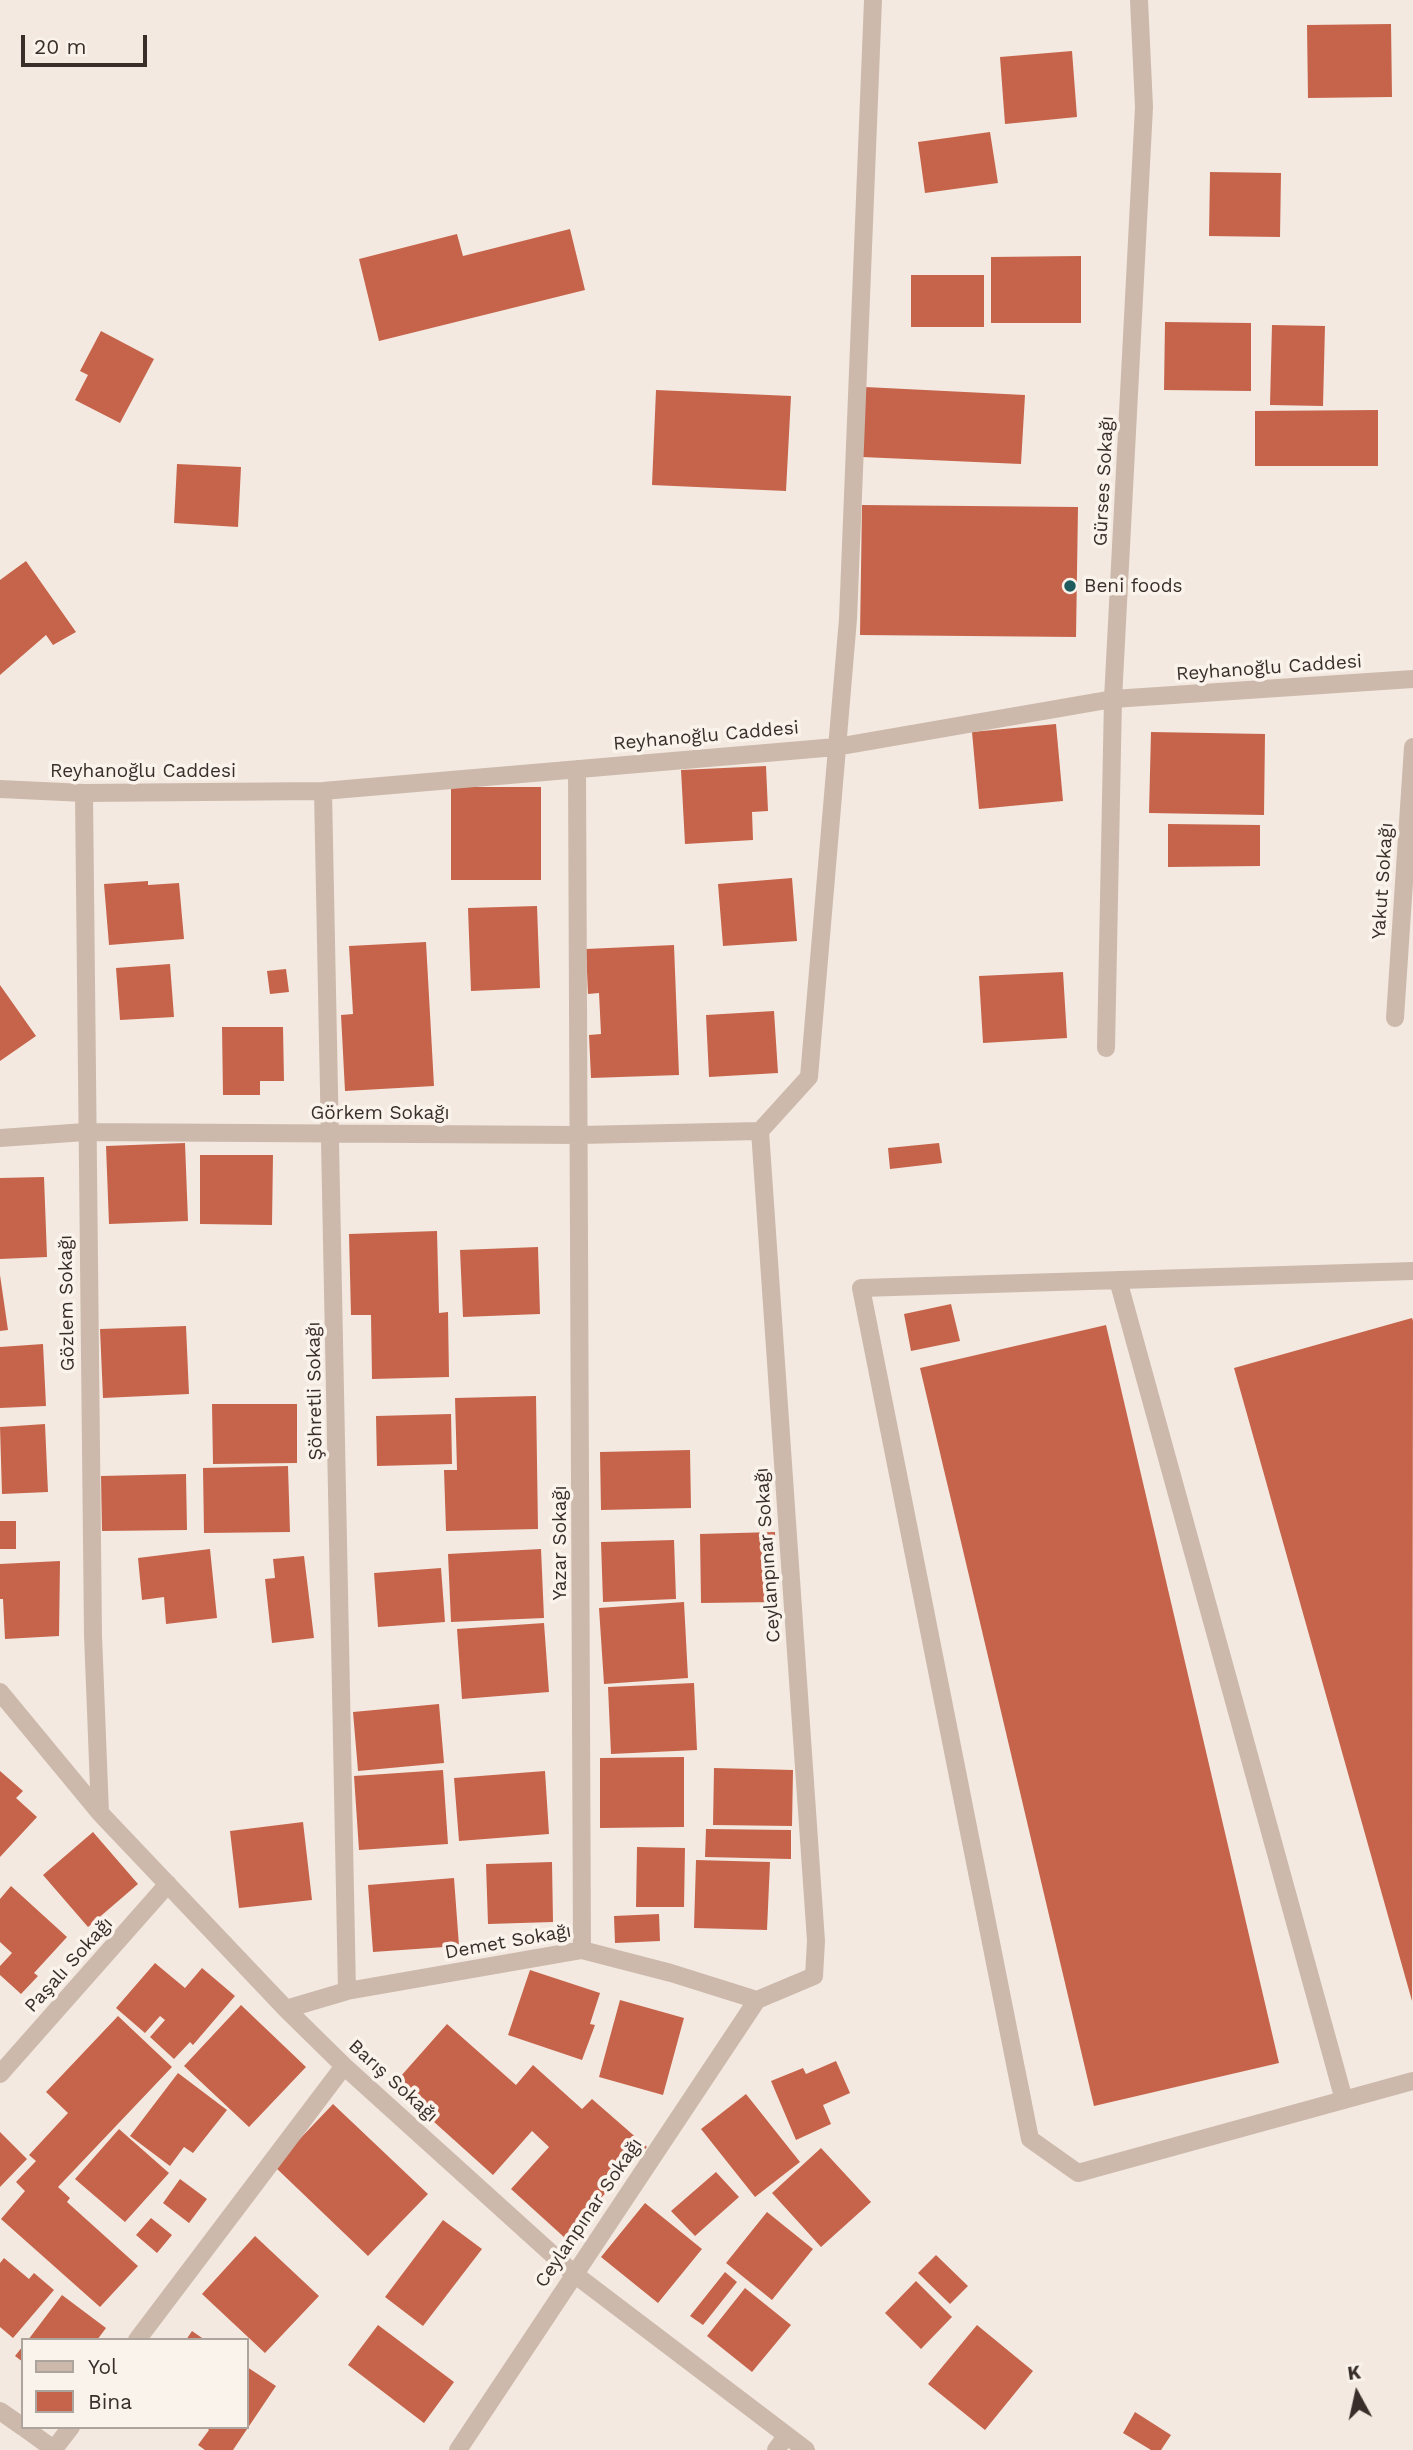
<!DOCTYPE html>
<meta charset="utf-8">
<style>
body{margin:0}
#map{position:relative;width:1413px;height:2450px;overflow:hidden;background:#f3e9e0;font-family:"Work Sans",sans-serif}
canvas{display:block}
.legend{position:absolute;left:21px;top:2338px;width:228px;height:91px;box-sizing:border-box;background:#faf3ec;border:2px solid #ada49e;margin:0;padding:9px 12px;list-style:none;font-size:21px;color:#3a2e2a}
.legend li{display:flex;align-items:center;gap:14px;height:35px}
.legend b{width:35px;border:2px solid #ada49e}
.north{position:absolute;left:1322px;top:2359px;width:70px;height:70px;-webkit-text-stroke:5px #faf3ec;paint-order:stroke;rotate:352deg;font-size:19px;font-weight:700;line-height:28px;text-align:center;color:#3a2e2a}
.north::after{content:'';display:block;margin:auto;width:24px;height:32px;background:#3a2e2a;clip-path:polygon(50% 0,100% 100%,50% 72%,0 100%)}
.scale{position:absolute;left:21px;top:35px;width:126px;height:32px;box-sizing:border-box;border:4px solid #3a2e2a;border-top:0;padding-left:9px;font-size:21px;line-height:24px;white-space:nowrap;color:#3a2e2a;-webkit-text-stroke:5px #faf3ec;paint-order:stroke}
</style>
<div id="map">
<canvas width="1413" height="2450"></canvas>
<ul class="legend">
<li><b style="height:9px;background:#ccb9ab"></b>Yol</li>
<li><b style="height:19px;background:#c6644b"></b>Bina</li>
</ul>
<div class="north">K</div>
<div class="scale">20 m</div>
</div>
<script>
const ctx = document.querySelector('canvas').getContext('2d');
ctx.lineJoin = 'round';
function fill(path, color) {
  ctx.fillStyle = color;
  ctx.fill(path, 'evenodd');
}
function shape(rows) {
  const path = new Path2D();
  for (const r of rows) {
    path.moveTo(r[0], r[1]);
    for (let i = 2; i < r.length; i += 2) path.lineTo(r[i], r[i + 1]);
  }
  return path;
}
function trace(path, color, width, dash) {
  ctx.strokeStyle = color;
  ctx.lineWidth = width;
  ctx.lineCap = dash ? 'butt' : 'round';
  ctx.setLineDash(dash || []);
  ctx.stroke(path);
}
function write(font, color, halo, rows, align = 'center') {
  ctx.font = font + ' "Work Sans",sans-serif';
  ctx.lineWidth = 7;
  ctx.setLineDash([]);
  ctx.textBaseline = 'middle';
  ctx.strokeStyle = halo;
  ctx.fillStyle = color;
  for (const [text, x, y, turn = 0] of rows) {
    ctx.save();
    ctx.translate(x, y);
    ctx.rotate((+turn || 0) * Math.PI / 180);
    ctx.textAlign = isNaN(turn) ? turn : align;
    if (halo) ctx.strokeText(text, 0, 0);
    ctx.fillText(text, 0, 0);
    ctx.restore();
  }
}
fill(shape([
 [1391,24,1392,97,1308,98,1307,25],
 [1072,51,1077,117,1005,124,1000,57],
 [990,132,998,183,925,193,918,142],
 [1210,172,1281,173,1280,237,1209,236],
 [570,229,585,290,379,341,359,259,457,234,463,256],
 [1081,256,1081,323,991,323,991,257],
 [911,275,984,275,984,327,911,327],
 [1165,322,1251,323,1251,391,1164,390],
 [1272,325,1325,326,1323,406,1270,405],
 [101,331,154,359,120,423,75,400,88,375,80,371],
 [865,387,1025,395,1021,464,862,457],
 [656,390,791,396,786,491,652,485],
 [1378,410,1378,466,1255,466,1255,411],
 [177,464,241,467,238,527,174,523],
 [862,505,1078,507,1076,637,860,635],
 [26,561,76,632,53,645,46,635,0,675,0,580],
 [1056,724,1063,801,979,809,972,732],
 [1151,732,1265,734,1264,815,1149,813],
 [766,766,768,811,752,812,753,840,685,844,681,770],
 [451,787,541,787,541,880,451,880],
 [1168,824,1260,825,1260,866,1168,867],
 [792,878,797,941,723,946,718,884],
 [148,881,148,885,179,883,184,939,109,945,104,884],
 [537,906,540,988,471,991,468,908],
 [426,942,434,1086,345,1091,341,1015,353,1014,349,946],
 [674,945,679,1075,591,1078,589,1035,601,1034,599,993,588,994,586,949],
 [170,964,174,1017,120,1020,116,968],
 [286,969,289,992,270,994,267,971],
 [1063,972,1067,1038,983,1043,979,976],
 [0,985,36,1036,0,1061],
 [774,1011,778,1073,709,1077,706,1015],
 [222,1027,283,1027,284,1081,260,1081,260,1095,223,1095],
 [185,1143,188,1221,109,1224,106,1146],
 [939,1143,942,1163,890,1169,888,1148],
 [200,1155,273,1155,272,1225,200,1224],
 [44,1177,47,1257,0,1259,0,1178],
 [437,1231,439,1313,448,1312,449,1377,372,1379,371,1315,351,1315,349,1234],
 [538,1247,540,1314,463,1317,460,1250],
 [0,1275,8,1330,0,1331],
 [951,1304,960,1341,911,1351,904,1314],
 [1412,1318,1413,1321,1412,2001,1234,1368],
 [1106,1325,1279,2063,1094,2106,920,1368],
 [186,1326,189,1394,103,1398,100,1329],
 [43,1344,46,1406,0,1408,0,1347],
 [536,1396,538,1529,446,1531,444,1470,457,1470,455,1398],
 [212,1404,297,1404,297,1463,213,1464],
 [451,1414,452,1464,377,1466,376,1416],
 [45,1424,48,1492,2,1494,0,1427],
 [690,1450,691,1508,601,1510,600,1452],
 [288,1466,290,1532,204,1533,203,1468],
 [186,1474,187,1530,102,1531,101,1476],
 [0,1521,16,1521,16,1549,0,1549],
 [775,1532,777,1602,701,1603,700,1534],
 [674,1540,676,1599,603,1602,601,1542],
 [210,1549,217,1618,166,1624,164,1597,142,1600,138,1558],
 [541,1549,544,1618,451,1622,448,1554],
 [304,1556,314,1638,272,1643,265,1579,275,1578,273,1559],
 [60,1561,59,1636,5,1639,3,1599,0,1599,0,1564],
 [441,1568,445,1622,378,1627,374,1573],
 [684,1602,688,1678,604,1684,599,1608],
 [544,1623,549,1692,462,1699,457,1629],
 [694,1683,697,1750,611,1754,608,1687],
 [439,1704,444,1763,358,1771,353,1712],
 [684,1757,684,1827,600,1828,600,1758],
 [714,1768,793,1770,792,1826,713,1825],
 [443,1770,448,1844,359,1850,354,1776],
 [0,1771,23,1791,16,1798,37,1817,0,1857],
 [545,1771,549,1834,459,1841,454,1778],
 [303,1822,312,1900,239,1908,230,1831],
 [706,1829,791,1830,791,1859,705,1857],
 [93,1832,138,1884,88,1927,43,1875],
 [637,1847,685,1848,684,1907,636,1907],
 [696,1860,770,1862,767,1930,694,1928],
 [552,1862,553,1922,488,1924,486,1864],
 [454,1878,459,1946,373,1952,368,1885],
 [11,1886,67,1937,34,1973,38,1976,21,1994,0,1975,0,1966,12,1953,0,1942,0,1899],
 [659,1914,660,1941,615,1943,614,1916],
 [155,1963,185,1988,202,1968,235,1996,193,2045,190,2042,174,2059,150,2037,165,2020,160,2016,145,2033,116,2008],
 [530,1970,600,1993,590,2024,595,2025,582,2060,508,2035],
 [620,2000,684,2018,663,2095,599,2077],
 [241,2005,306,2067,249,2127,184,2066],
 [118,2016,172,2067,58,2187,70,2198,67,2202,138,2266,100,2307,1,2219,25,2191,16,2182,36,2161,29,2155,68,2113,46,2092],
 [447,2024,516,2085,533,2065,582,2109,592,2099,647,2147,565,2238,511,2189,549,2147,532,2131,493,2175,393,2085],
 [836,2061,850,2093,823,2105,831,2124,796,2140,771,2081,803,2068,806,2074],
 [178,2073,227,2110,193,2153,184,2147,170,2166,130,2136],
 [746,2094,800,2162,755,2197,701,2129],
 [333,2104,428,2194,368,2256,274,2166],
 [119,2129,169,2173,125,2222,75,2179],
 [0,2132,27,2159,0,2187],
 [821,2148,871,2202,821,2247,772,2193],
 [716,2172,739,2197,695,2236,671,2211],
 [180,2179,207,2199,189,2223,163,2203],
 [645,2203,702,2249,658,2303,601,2257],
 [767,2212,813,2249,772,2300,726,2263],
 [151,2218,172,2235,157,2253,136,2235],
 [443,2220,482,2249,423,2326,385,2297],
 [255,2236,319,2296,265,2353,202,2294],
 [936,2255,968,2286,950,2304,918,2273],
 [4,2258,29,2279,34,2273,54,2290,13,2338,0,2327,0,2263],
 [725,2272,737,2282,703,2325,690,2316],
 [916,2281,952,2317,921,2349,885,2313],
 [745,2288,791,2325,752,2372,707,2336],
 [62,2295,106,2328,97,2340,28,2340],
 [378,2325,454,2382,424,2423,348,2365],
 [977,2325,1033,2371,985,2430,928,2384],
 [192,2331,205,2340,186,2340],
 [23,2346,23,2362,15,2356],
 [247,2367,276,2386,233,2450,205,2450,198,2445,209,2430,206,2427,247,2427],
 [1135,2412,1171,2435,1161,2450,1151,2450,1123,2433]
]), '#c6644b');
trace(shape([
 [1413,1271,861,1288,1030,2139,1078,2173,1413,2081],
 [1118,1280,1344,2100]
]), '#ccb9ab', 18);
trace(shape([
 [577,769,582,1950],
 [0,789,84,793,323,791,836,747,1113,699,1413,679],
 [323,791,347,1991],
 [84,793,93,1635,100,1813],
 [1395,1018,1413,747],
 [1106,1048,1113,699,1144,107,1139,0],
 [760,1131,809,1077,848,619,873,0],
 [0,1138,85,1132,580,1135,760,1131],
 [0,1692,100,1813,286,2009,344,2066,573,2273,806,2450],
 [286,2009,347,1991,582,1950,671,1973,757,2000,814,1976,816,1941,760,1131],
 [0,2074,168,1884],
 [137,2340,344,2066],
 [0,2411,23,2427],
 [23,2427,55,2450],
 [54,2449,71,2427],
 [458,2450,757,2000],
 [776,2450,786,2436]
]), '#ccb9ab', 18);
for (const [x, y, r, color] of [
 [1070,586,7,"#1f5a5c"]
]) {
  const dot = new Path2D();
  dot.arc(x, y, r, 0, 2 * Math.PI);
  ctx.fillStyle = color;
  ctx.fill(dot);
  trace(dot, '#faf3ec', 2.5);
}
write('19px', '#3a2e2a', '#faf3ec', [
 ["Gürses Sokağı",1104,481,-87],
 ["Reyhanoğlu Caddesi",1269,668,-4],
 ["Reyhanoğlu Caddesi",706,736,-5],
 ["Reyhanoğlu Caddesi",143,771],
 ["Yakut Sokağı",1383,881,-86],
 ["Görkem Sokağı",380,1113],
 ["Gözlem Sokağı",67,1303,-91],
 ["Şöhretli Sokağı",315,1391,-91],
 ["Yazar Sokağı",560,1543,-90],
 ["Ceylanpınar Sokağı",768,1555,-94],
 ["Demet Sokağı",508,1942,-10],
 ["Paşalı Sokağı",69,1965,-48],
 ["Barış Sokağı",393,2081,42],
 ["Ceylanpınar Sokağı",589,2213,-56]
]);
write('19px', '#3a2e2a', '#faf3ec', [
 ["Beni foods",1084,586]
], 'left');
</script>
